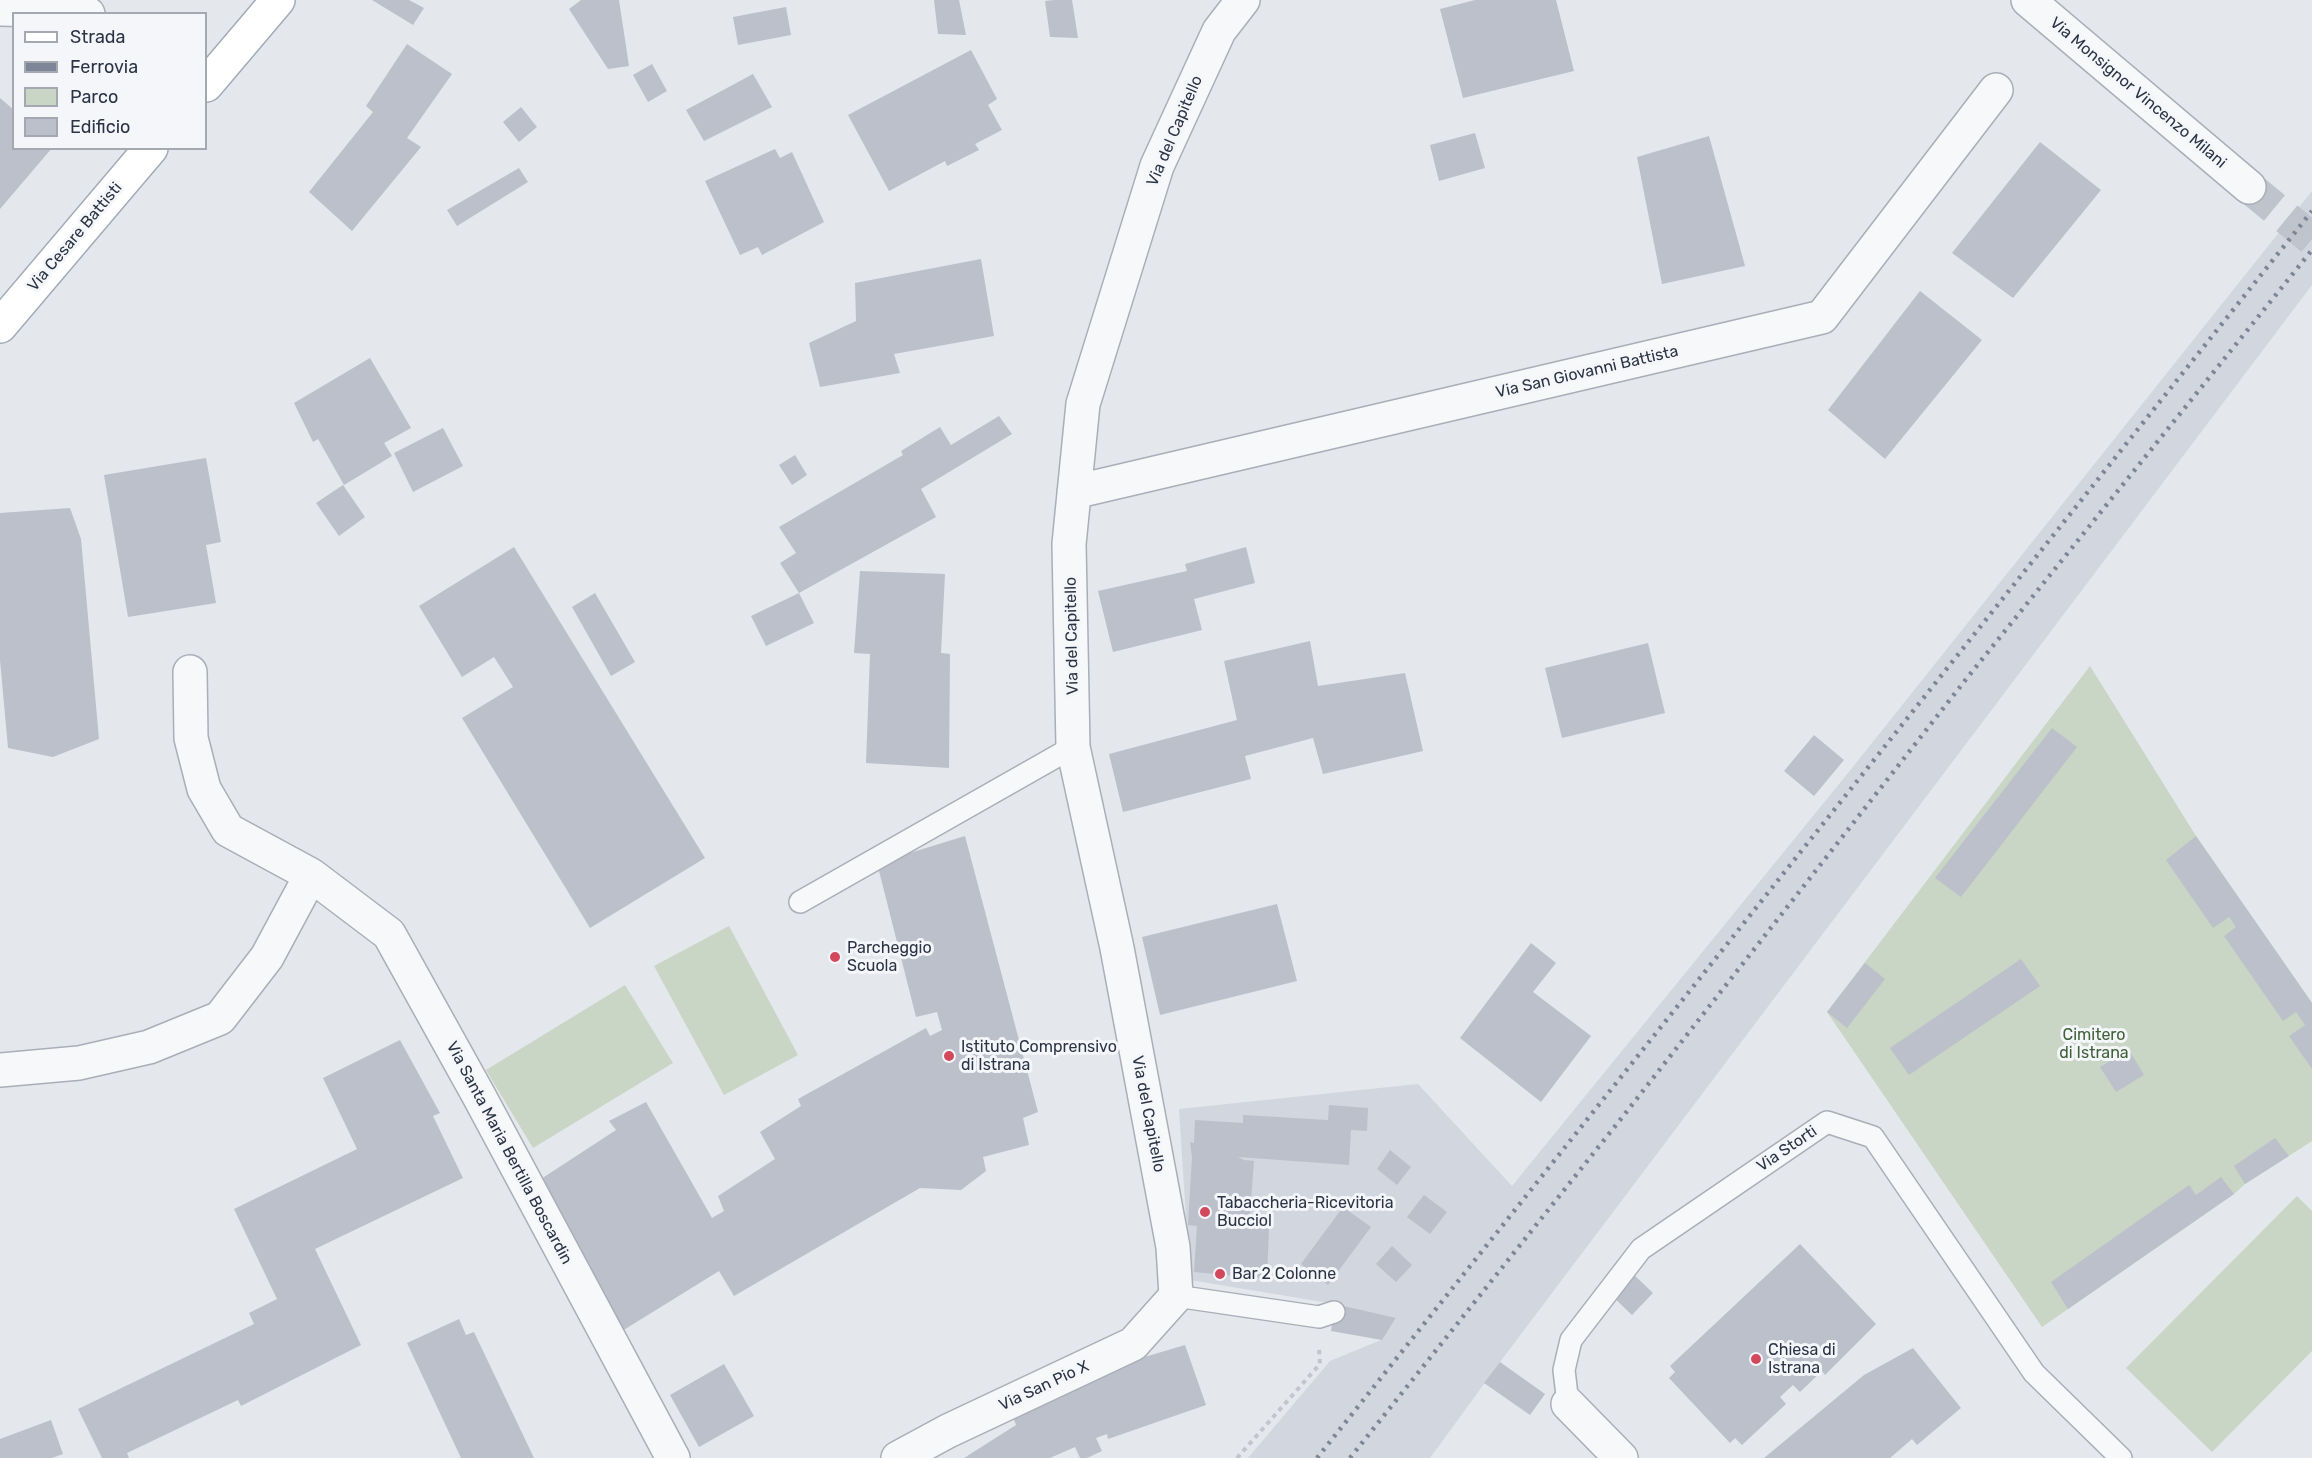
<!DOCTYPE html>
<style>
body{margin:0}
#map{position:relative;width:2312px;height:1458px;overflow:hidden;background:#e4e7ec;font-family:Rubik,sans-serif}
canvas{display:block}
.legend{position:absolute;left:12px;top:12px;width:195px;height:138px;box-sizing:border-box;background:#f4f6f9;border:2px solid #a4a8b1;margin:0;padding:8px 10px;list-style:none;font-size:18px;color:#2b3445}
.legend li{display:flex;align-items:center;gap:12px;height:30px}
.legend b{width:30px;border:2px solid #a4a8b1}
</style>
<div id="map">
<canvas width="2312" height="1458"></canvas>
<ul class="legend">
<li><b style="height:8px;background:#fff"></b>Strada</li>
<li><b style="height:8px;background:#7d8696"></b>Ferrovia</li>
<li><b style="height:16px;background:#c9d6c5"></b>Parco</li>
<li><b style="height:16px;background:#bbc0ca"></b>Edificio</li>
</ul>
</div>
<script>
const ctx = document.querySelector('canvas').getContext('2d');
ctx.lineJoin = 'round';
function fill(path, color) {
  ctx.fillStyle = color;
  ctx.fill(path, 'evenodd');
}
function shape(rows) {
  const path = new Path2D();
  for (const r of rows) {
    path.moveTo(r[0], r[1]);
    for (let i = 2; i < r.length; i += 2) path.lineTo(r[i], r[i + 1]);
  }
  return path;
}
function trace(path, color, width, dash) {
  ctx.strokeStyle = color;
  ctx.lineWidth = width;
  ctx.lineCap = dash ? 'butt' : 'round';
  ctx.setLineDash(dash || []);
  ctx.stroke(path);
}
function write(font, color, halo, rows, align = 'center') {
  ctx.font = font + ' Rubik,sans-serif';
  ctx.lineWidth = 6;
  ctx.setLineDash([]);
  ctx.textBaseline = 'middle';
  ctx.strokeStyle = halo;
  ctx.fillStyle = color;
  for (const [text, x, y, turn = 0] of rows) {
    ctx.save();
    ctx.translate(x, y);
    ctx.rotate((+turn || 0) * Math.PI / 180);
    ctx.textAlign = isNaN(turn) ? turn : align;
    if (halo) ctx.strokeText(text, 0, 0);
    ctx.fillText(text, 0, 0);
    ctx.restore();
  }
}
fill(shape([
 [2312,191,2312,285,1500,1362,1430,1458,1248,1458,1330,1361,1381,1340,1396,1319,1335,1304,1190,1280,1179,1109,1418,1084,1512,1186,1848,773]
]), '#d2d6de');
fill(shape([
 [2090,666,2196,836,2312,1003,2312,1141,2245,1184,2234,1194,2042,1327,1827,1012],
 [729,926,798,1055,724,1095,654,966],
 [625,985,673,1063,533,1148,486,1070],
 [2297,1196,2312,1211,2312,1351,2212,1452,2126,1368]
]), '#c9d6c5');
fill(shape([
 [372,0,409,0,424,8,413,25],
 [581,0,619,0,629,66,608,69,569,9],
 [934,0,959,0,966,35,938,34],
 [1054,0,1072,0,1078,38,1050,37,1045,1],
 [1475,0,1556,0,1574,71,1463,98,1440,9],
 [786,7,791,35,738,45,733,17],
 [407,44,452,74,407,138,421,147,352,231,309,192,373,112,366,106],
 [971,50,997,99,988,105,1002,130,975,144,979,150,947,166,945,161,889,191,848,115],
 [652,64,667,91,648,102,633,75],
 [753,74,772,107,704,141,686,110],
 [0,98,14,110,14,148,52,148,0,209],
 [521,107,537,127,519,142,503,122],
 [1475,133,1485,168,1439,181,1430,145],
 [1709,136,1745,266,1662,284,1637,157],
 [2040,142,2101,190,2013,298,1952,253],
 [775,149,780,158,792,152,824,222,762,255,758,247,740,255,705,181],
 [519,168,528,182,457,226,447,210],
 [981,259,994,336,894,354,900,373,820,387,809,343,856,321,855,283],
 [1920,291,1982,340,1885,459,1828,410],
 [370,358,411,428,384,443,392,456,344,485,318,439,313,442,294,403],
 [999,416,1012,434,921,489,936,517,799,593,814,623,766,646,751,616,799,593,780,563,796,553,779,527,903,455,901,451,940,427,951,445],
 [443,428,463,466,413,492,394,453],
 [795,455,807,475,792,485,779,465],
 [206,458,221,542,206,545,216,603,128,617,104,475],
 [343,485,365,517,339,536,316,503],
 [70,508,81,539,99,739,53,757,8,748,0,660,0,513],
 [514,547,705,858,590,928,462,718,513,687,494,657,462,677,419,606],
 [1246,547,1255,583,1194,599,1202,630,1113,652,1098,591,1187,571,1185,564],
 [860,571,945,574,941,653,950,654,949,768,866,763,870,654,854,653],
 [595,593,635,662,611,676,572,607],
 [1310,641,1318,686,1405,673,1423,751,1323,774,1313,738,1245,756,1251,779,1123,812,1109,754,1237,720,1224,661],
 [1648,643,1665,713,1562,738,1545,668],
 [2052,728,2077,747,1961,897,1935,878],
 [1814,735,1844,760,1814,796,1784,771],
 [965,836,1038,1112,1023,1118,1029,1145,983,1157,986,1171,961,1190,920,1188,734,1296,719,1271,622,1331,541,1179,616,1130,609,1121,646,1102,712,1218,724,1211,718,1196,775,1159,760,1132,801,1106,798,1099,926,1028,930,1036,942,1030,937,1012,916,1017,877,863],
 [2196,836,2312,1003,2312,1069,2289,1036,2305,1025,2296,1012,2283,1021,2224,936,2236,927,2229,917,2213,928,2166,860],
 [1277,904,1297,981,1160,1015,1142,937],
 [1531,943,1556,963,1533,992,1591,1036,1541,1102,1460,1038],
 [2021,959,2040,986,1909,1075,1890,1048],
 [1865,963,1885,979,1847,1028,1827,1012],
 [400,1040,440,1113,433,1116,463,1178,315,1249,361,1345,241,1406,238,1400,127,1453,129,1458,102,1458,78,1409,254,1324,249,1313,277,1299,234,1209,357,1149,323,1078],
 [2129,1050,2144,1075,2116,1092,2100,1067],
 [1329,1105,1368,1108,1367,1131,1351,1130,1349,1165,1238,1157,1244,1160,1254,1161,1249,1227,1269,1228,1267,1279,1194,1272,1197,1226,1188,1225,1192,1157,1190,1142,1194,1143,1195,1120,1243,1123,1243,1115,1328,1120],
 [2275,1138,2289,1156,2245,1184,2234,1166],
 [1390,1150,1411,1167,1397,1185,1377,1169],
 [2221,1177,2234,1194,2068,1309,2051,1282,2189,1185,2196,1195],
 [1424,1195,1447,1212,1430,1234,1407,1217],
 [1343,1207,1371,1227,1328,1285,1301,1264],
 [1800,1244,1876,1324,1825,1375,1822,1371,1800,1392,1793,1385,1780,1397,1786,1404,1742,1445,1735,1438,1730,1443,1669,1378,1675,1372,1670,1366],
 [1392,1246,1412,1265,1396,1282,1376,1264],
 [1632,1273,1653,1293,1632,1315,1610,1294],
 [1335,1304,1396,1318,1382,1340,1331,1331],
 [459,1319,466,1335,474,1332,534,1458,461,1458,407,1343],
 [1185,1345,1206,1405,1108,1439,1107,1434,1096,1438,1102,1451,1087,1458,1080,1458,1075,1447,1050,1458,964,1458,1016,1425,1011,1412,1121,1364],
 [1913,1348,1961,1408,1917,1445,1912,1439,1890,1458,1764,1458,1864,1375],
 [1500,1362,1545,1394,1530,1415,1484,1383],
 [724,1364,754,1416,699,1447,670,1395],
 [51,1420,63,1454,52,1458,0,1458,0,1439]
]), '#bbc0ca');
trace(shape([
 [2249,187,2312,239]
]), '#bfc3cb', 33, [33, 16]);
const service = shape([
 [800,902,1073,747],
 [1176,1296,1319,1317,1334,1312],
 [1568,1404,1564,1370,1571,1340,1641,1249,1827,1122,1873,1137,2034,1373,2121,1458]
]);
const minor = shape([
 [2028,0,2249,187],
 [0,9,78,11,88,14],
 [1074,492,1822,317,1996,90],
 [190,672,191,738,204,789,228,830,311,875,389,934,479,1096,673,1458],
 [0,1070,79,1063,149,1047,220,1018,267,957,311,875],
 [1568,1404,1621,1458],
 [898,1458,948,1431,1133,1344,1176,1296,1173,1247,1117,948,1073,747,1069,544,1083,404,1157,166,1219,31,1243,0]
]);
const primary = shape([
 [206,85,278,0],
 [0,326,151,148]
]);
trace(service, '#a9aeb7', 24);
trace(minor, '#a9aeb7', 36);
trace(primary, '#a3abb8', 36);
trace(shape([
 [1237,1458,1320,1364,1319,1349]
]), '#c2c5cb', 4, [4.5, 4.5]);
trace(service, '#f7f8fa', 21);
trace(minor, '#f7f8fa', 33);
trace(primary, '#fff', 33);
trace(shape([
 [1317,1458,2312,211],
 [1350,1458,1624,1115,1967,678,2312,250]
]), '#7d8696', 4.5, [3, 6]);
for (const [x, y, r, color] of [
 [835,957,6,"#d1495b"],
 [949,1056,6,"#d1495b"],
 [1205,1212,6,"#d1495b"],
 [1220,1274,6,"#d1495b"],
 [1756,1359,6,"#d1495b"]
]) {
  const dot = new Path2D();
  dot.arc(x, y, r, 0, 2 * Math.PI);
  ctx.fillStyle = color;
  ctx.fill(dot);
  trace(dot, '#f4f6f9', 2);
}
write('16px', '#2b3445', '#f4f6f9', [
 ["Via Monsignor Vincenzo Milani",2138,93,40],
 ["Via del Capitello",1175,131,-67],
 ["Via Cesare Battisti",75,237,-50],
 ["Via San Giovanni Battista",1587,372,-13],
 ["Via del Capitello",1072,636,-91],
 ["Via del Capitello",1148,1114,79],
 ["Via Storti",1787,1149,-34],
 ["Via Santa Maria Bertilla Boscardin",509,1153,62],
 ["Via San Pio X",1044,1386,-25]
]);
write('16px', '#2b3445', '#f4f6f9', [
 ["Parcheggio",847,948],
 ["Scuola",847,966],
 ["Istituto Comprensivo",961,1047],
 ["di Istrana",961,1065],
 ["Tabaccheria-Ricevitoria",1217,1203],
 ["Bucciol",1217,1221],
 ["Bar 2 Colonne",1232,1274],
 ["Chiesa di",1768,1350],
 ["Istrana",1768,1368]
], 'left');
write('16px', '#3f6138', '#f4f6f9', [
 ["Cimitero",2094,1035],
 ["di Istrana",2094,1053]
]);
</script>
